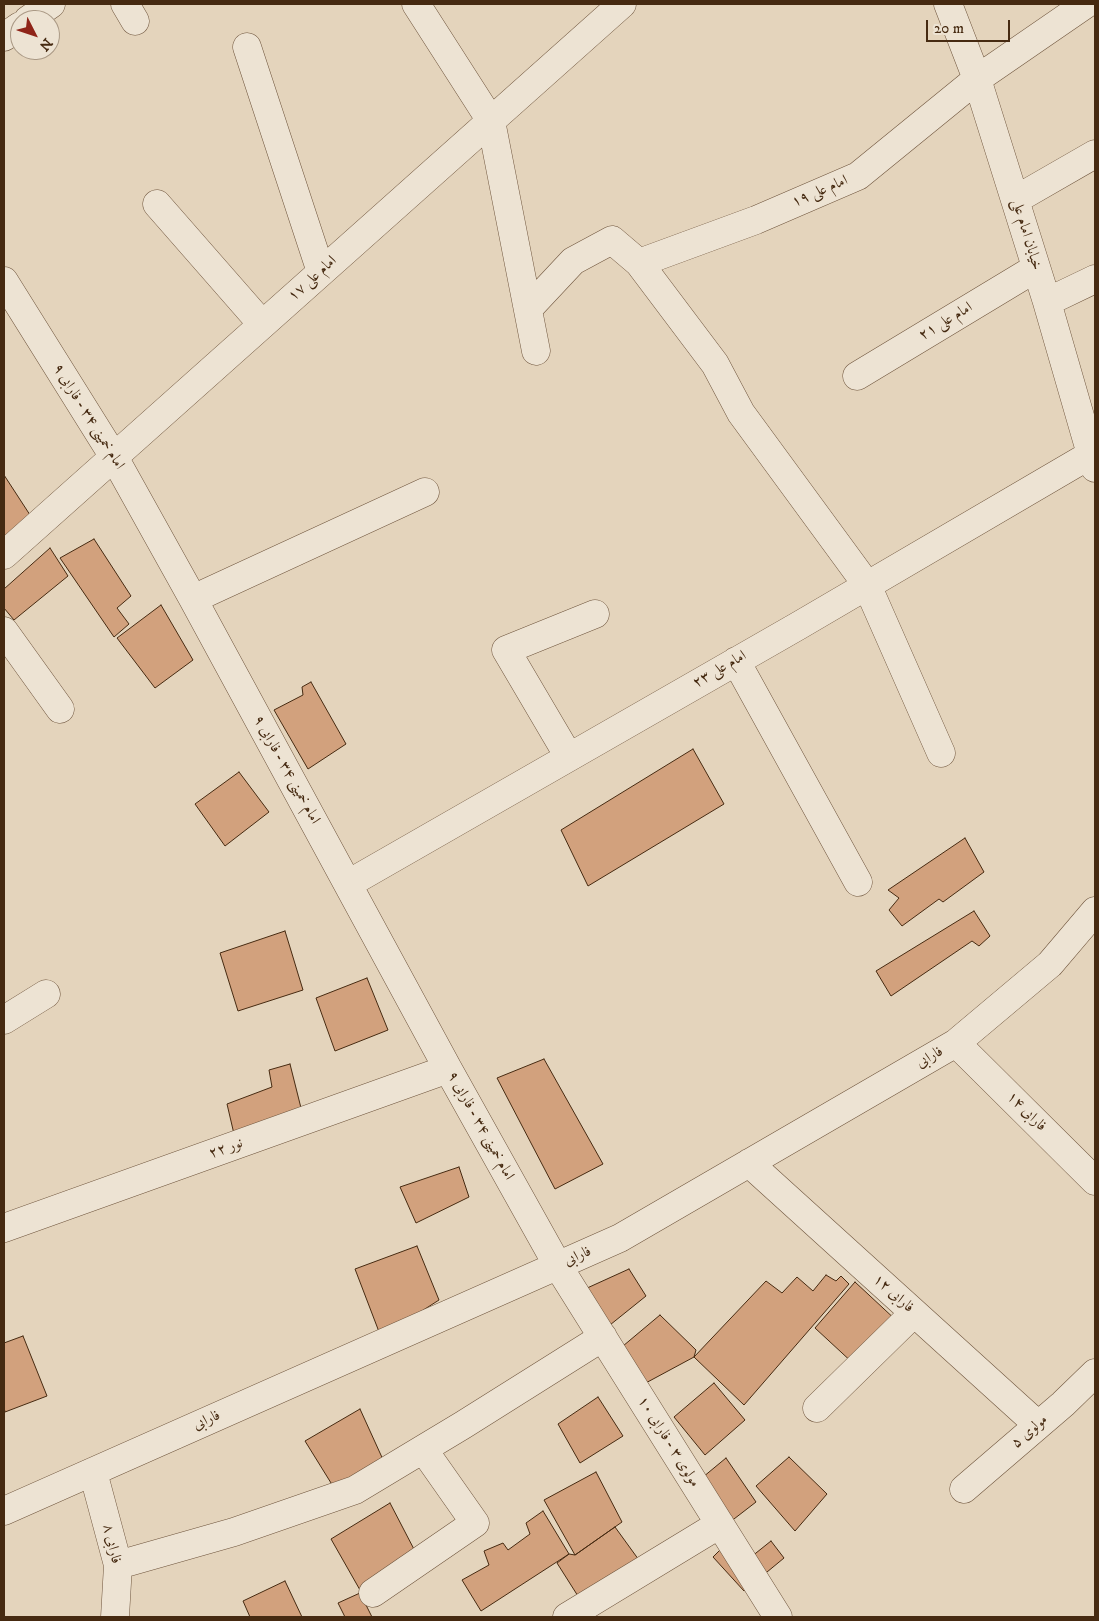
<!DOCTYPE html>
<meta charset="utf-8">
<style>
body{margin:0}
#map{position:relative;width:1099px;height:1621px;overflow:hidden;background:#e4d4bc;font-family:"IM FELL DW Pica",serif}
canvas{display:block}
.frame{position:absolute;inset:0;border:5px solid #462a11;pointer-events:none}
.north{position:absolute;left:10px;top:10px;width:50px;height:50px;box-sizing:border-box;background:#ede3d3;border:1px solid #aa9985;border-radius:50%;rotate:131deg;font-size:14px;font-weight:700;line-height:20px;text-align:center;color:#462a11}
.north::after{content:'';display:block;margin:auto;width:18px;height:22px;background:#8f2418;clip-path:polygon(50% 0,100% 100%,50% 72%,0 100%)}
.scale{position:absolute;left:926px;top:20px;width:84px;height:22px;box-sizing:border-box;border:2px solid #462a11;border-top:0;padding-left:6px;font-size:15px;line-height:18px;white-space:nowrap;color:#462a11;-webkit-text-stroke:4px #ede3d3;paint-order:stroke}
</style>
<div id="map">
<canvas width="1099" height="1621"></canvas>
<div class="frame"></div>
<div class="north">N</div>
<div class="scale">20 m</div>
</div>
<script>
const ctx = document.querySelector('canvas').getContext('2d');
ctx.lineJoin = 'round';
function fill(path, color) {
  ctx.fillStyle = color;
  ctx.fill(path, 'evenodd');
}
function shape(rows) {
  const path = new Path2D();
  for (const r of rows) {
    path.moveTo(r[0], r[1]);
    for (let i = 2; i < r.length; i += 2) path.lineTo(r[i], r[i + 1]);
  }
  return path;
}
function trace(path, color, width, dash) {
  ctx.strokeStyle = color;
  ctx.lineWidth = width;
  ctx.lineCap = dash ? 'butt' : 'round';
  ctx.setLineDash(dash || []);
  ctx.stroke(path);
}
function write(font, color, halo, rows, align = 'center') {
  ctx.font = font + ' "IM FELL DW Pica",Amiri,serif';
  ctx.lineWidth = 4;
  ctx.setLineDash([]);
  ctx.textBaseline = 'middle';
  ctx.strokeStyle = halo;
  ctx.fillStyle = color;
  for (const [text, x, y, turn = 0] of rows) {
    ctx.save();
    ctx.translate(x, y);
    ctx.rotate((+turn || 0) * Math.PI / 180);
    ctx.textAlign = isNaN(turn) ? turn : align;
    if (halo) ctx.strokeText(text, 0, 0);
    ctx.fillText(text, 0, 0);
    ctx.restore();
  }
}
const building = shape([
 [4,475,32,518,4,544,4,475],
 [94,539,131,596,117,608,129,624,114,637,60,558,94,539],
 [50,548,68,576,14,620,4,608,4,589,50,548],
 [161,605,193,660,155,688,117,638,161,605],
 [311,682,346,744,308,769,274,710,303,695,302,687,311,682],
 [693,749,724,804,588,886,561,830,693,749],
 [239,772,269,812,225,846,195,804,239,772],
 [965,838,984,872,943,902,939,899,902,926,889,910,899,898,888,890,965,838],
 [974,911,990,936,979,946,972,941,891,996,876,971,974,911],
 [285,931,303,990,238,1011,220,953,285,931],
 [367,978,388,1030,335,1051,316,998,367,978],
 [544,1059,603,1164,555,1189,497,1078,544,1059],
 [290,1064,302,1112,234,1134,227,1104,272,1087,269,1070,290,1064],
 [459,1167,469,1197,416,1223,400,1187,459,1167],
 [417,1246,439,1300,381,1337,355,1269,417,1246],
 [629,1269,646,1296,600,1333,585,1289,629,1269],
 [826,1275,836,1281,841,1276,849,1284,744,1405,694,1357,766,1281,782,1293,797,1277,813,1291,826,1275],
 [855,1282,898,1322,855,1365,815,1328,855,1282],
 [660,1315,696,1350,694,1357,642,1385,623,1346,660,1315],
 [23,1336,47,1396,5,1412,4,1407,4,1343,23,1336],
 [714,1383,745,1420,705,1455,674,1417,714,1383],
 [598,1397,623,1436,580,1463,558,1424,598,1397],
 [360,1409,385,1464,336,1491,305,1441,360,1409],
 [789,1457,827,1494,795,1531,756,1486,789,1457],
 [726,1458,756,1502,721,1529,691,1487,726,1458],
 [596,1472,622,1522,575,1555,544,1500,596,1472],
 [390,1503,417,1555,360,1590,331,1539,390,1503],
 [543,1511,569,1554,481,1611,462,1580,489,1565,484,1551,503,1543,508,1550,530,1534,526,1523,543,1511],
 [615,1527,644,1567,583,1604,557,1563,569,1554,575,1555,615,1527],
 [771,1541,784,1558,744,1591,713,1557,727,1543,746,1561,771,1541],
 [285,1581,302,1617,250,1617,243,1601,285,1581],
 [360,1593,372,1617,345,1617,338,1603,360,1593]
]);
fill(building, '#d2a17d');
trace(building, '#462a11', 1);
const minor = shape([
 [125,4,135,21],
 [416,4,491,121,536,351],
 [948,4,977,79,1015,200,1047,302,1095,468],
 [28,20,51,4],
 [4,37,20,26],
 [247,47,321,272],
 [1015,200,1095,154],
 [157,204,262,324],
 [639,263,756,220,858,176,977,79,1086,4],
 [4,281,114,457,193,599,448,1069,558,1266,778,1617],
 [1047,302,1095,279],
 [529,308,573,261,612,240,639,263,715,364,741,413,867,585,941,753],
 [857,376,1036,268],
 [4,555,622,4],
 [193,599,425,492],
 [4,631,60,709],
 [736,661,858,882],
 [569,757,506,650,595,614],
 [348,884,798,626,1090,455],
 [4,1020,46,994],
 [956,1043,1095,1181],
 [749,1163,1038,1425],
 [4,1228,448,1069],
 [817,1408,914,1313],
 [93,1472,118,1565,115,1617],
 [964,1489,1063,1404,1095,1373],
 [4,1511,620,1238,956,1043,1050,964,1095,911],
 [118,1565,234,1532,355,1490,463,1425,603,1337],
 [373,1593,475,1523,423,1449],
 [567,1617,720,1524]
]);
trace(minor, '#6e543c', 29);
trace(minor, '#ede3d3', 28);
write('15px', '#462a11', '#ede3d3', [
 ["امام علی ۱۹",820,192,-23],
 ["خیابان امام علی",1026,235,73],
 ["امام علی ۱۷",313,279,-42],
 ["امام علی ۲۱",946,322,-31],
 ["امام خمینی ۳۴ - فارابی ۹",88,417,58],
 ["امام علی ۲۳",720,670,-30],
 ["امام خمینی ۳۴ - فارابی ۹",286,770,61],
 ["فارابی",930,1058,-30],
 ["فارابی ۱۴",1026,1112,45],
 ["امام خمینی ۳۴ - فارابی ۹",480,1126,61],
 ["نور ۲۲",226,1149,-20],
 ["فارابی",578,1257,-24],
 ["فارابی ۱۲",893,1294,42],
 ["فارابی",207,1421,-24],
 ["مولوی ۵",1030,1432,-41],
 ["مولوی ۳ - فارابی ۱۰",668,1442,58],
 ["فارابی ۸",111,1544,77]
]);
</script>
